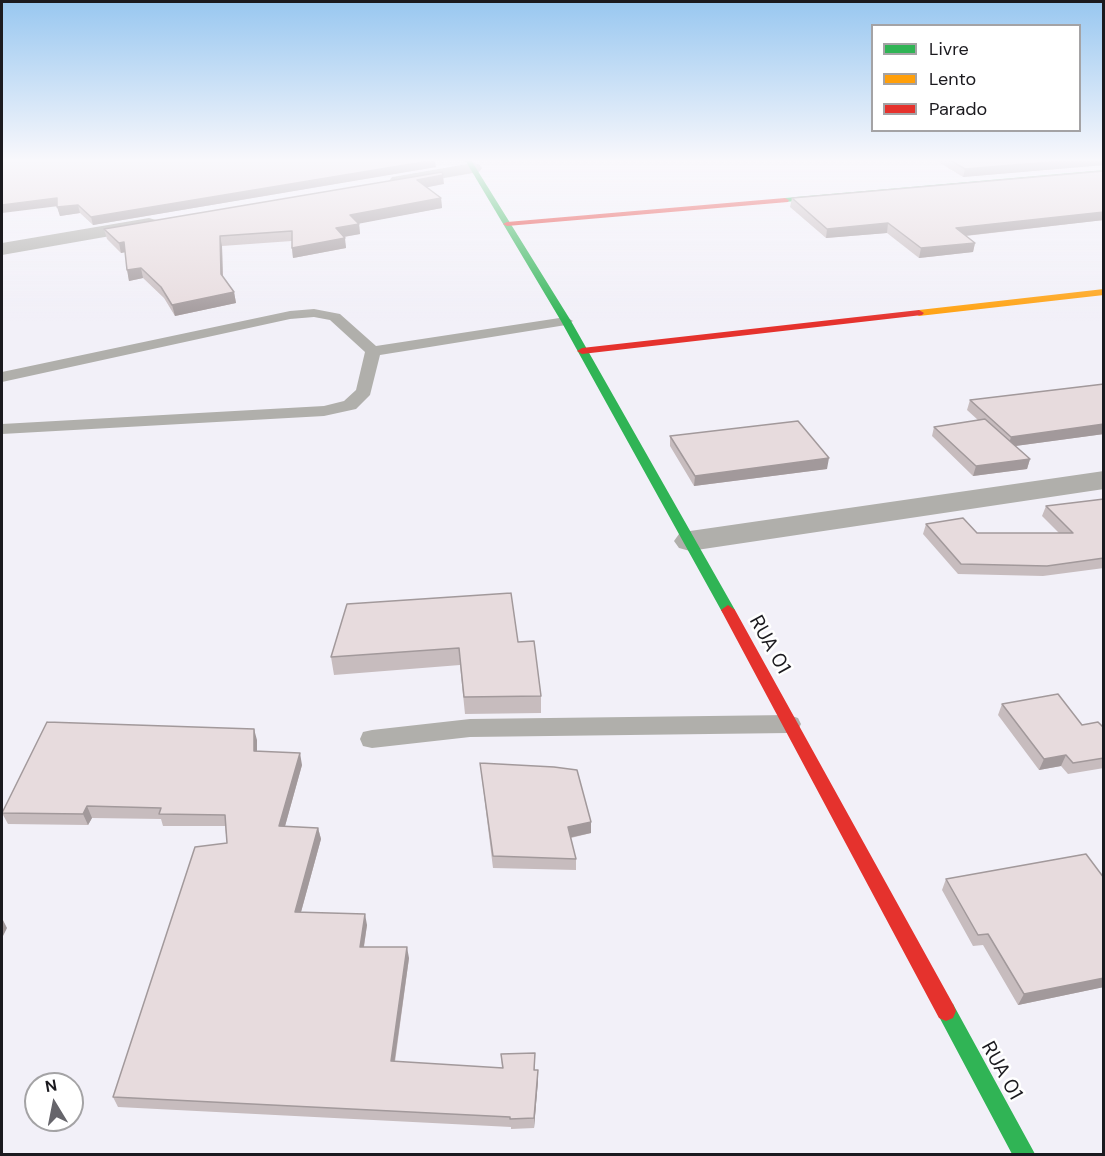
<!DOCTYPE html>
<style>
body{margin:0}
#map{position:relative;width:1105px;height:1156px;overflow:hidden;background:#f2f0f8;font-family:"DM Sans",sans-serif}
canvas{display:block}
.frame{position:absolute;inset:0;border:3px solid #1b1a1f;pointer-events:none}
.legend{position:absolute;left:871px;top:24px;width:210px;height:108px;box-sizing:border-box;background:#fff;border:2px solid #a4a3a5;margin:0;padding:8px 10px;list-style:none;font-size:18px;color:#1b1a1f}
.legend li{display:flex;align-items:center;gap:12px;height:30px}
.legend b{width:30px;border:2px solid #a4a3a5}
.north{position:absolute;left:24px;top:1072px;width:60px;height:60px;box-sizing:border-box;background:#fff;border:2px solid #a4a3a5;border-radius:50%;rotate:350deg;font-size:16px;font-weight:700;line-height:24px;text-align:center;color:#1b1a1f}
.north::after{content:'';display:block;margin:auto;width:21px;height:27px;background:#66656b;clip-path:polygon(50% 0,100% 100%,50% 72%,0 100%)}
</style>
<div id="map">
<canvas width="1105" height="1156"></canvas>
<div class="frame"></div>
<ul class="legend">
<li><b style="height:8px;background:#30b455"></b>Livre</li>
<li><b style="height:8px;background:#ff9f0a"></b>Lento</li>
<li><b style="height:8px;background:#e5322d"></b>Parado</li>
</ul>
<div class="north">N</div>
</div>
<script>
const ctx = document.querySelector('canvas').getContext('2d');
ctx.lineJoin = 'round';
function shape(rows) {
  const path = new Path2D();
  for (const r of rows) {
    path.moveTo(r[0], r[1]);
    for (let i = 2; i < r.length; i += 2) path.lineTo(r[i], r[i + 1]);
  }
  return path;
}
function fill(path, color) {
  ctx.fillStyle = color;
  ctx.fill(path, 'evenodd');
}
function trace(path, color, width, dash) {
  ctx.strokeStyle = color;
  ctx.lineWidth = width;
  ctx.lineCap = dash ? 'butt' : 'round';
  ctx.setLineDash(dash || []);
  ctx.stroke(path);
}
function write(font, color, halo, rows, align = 'center') {
  ctx.font = font + ' "DM Sans",sans-serif';
  ctx.lineWidth = 5;
  ctx.setLineDash([]);
  ctx.textBaseline = 'middle';
  ctx.strokeStyle = halo;
  ctx.fillStyle = color;
  for (const [text, x, y, turn = 0] of rows) {
    ctx.save();
    ctx.translate(x, y);
    ctx.rotate((+turn || 0) * Math.PI / 180);
    ctx.textAlign = isNaN(turn) ? turn : align;
    if (halo) ctx.strokeText(text, 0, 0);
    ctx.fillText(text, 0, 0);
    ctx.restore();
  }
}
fill(shape([
 [314,309,340,314,376,346,566,317,573,321,566,325,380,355,370,395,356,409,324,416,2,434,2,424,324,406,344,401,356,390,365,352,330,320,314,317,290,319,2,382,2,372,290,311,314,309],
 [789,715,798,718,801,724,798,730,789,733,470,737,372,748,363,746,360,739,363,732,372,730,470,719,789,715]
]), '#b0afab');
fill(shape([
 [473,163,479,164,482,168,479,172,398,186,392,185,389,181,392,177,398,176,473,163],
 [149,218,156,220,159,224,156,228,2,255,2,243,149,218],
 [1104,471,1104,489,690,551,679,548,674,541,679,534,690,531,1104,471]
]), '#b0afab');
fill(shape([
 [465,160,471,160,571,321,735,610,733,613,723,613,721,610,561,321,465,160],
 [1104,170,1104,174,785,202,781,200,785,198,1104,170],
 [946,1001,953,1004,1035,1154,1012,1154,936,1011,939,1004,946,1001]
]), '#30b455');
fill(shape([
 [1104,289,1104,295,919,316,914,313,919,310,1104,289]
]), '#ff9f0a');
fill(shape([
 [785,198,789,200,788,202,507,226,503,224,507,222,785,198],
 [919,310,924,313,922,315,582,354,577,351,582,348,919,310],
 [728,605,735,610,953,1004,956,1011,953,1018,946,1021,939,1018,721,610,728,605]
]), '#e5322d');
fill(shape([
 [2,160,436,167,93,225,80,213,60,216,57,206],
 [935,160,1104,160,1104,165,963,177],
 [1104,171,1104,220,966,236,975,243,973,252,919,258,887,233,826,238,790,207,792,198],
 [444,184,427,187,441,198,442,208,359,223,360,234,344,237,346,248,293,258,292,248,292,241,222,246,223,277,234,292,236,303,175,316,164,298,143,278,129,281,125,252,121,253,107,239,104,229],
 [1104,384,1104,434,1015,446,1030,459,1027,469,973,476,932,436,934,427,978,420,967,410,970,400],
 [670,436,827,469,694,486,670,446],
 [1104,499,1104,568,1043,576,958,574,923,534,926,524,977,533,1059,533,1042,516,1046,506],
 [518,642,541,696,541,713,465,714,460,665,334,675,331,657],
 [1002,704,1082,725,1104,728,1104,768,1068,774,1061,766,1039,770,998,715],
 [257,740,257,751,302,765,285,826,318,828,321,839,301,912,367,925,364,947,409,958,395,1062,502,1068,501,1054,535,1053,535,1070,538,1081,534,1128,511,1129,511,1127,118,1107,113,1097,227,843,225,826,163,826,161,819,92,818,88,825,8,824,2,813],
 [480,763,591,822,591,833,571,838,576,859,576,870,493,868],
 [1104,878,1104,987,1018,1005,983,945,973,946,942,890,946,879]
]), '#c7bcbe');
fill(shape([
 [435,160,436,167,93,225,91,217],
 [1072,160,1104,160,1104,165,963,177,965,169],
 [443,175,444,184,418,189,417,180],
 [57,198,59,206,2,213,2,205],
 [441,198,442,208,352,225,350,215],
 [78,205,80,213,60,216,57,207],
 [1104,212,1104,220,954,237,956,228],
 [888,223,887,233,826,238,827,229],
 [359,224,360,234,337,238,336,228],
 [220,236,222,246,223,285,221,274],
 [345,238,346,248,293,258,292,248],
 [124,242,126,252,121,253,119,243],
 [975,243,973,252,919,258,921,248],
 [141,268,143,278,129,281,127,270],
 [234,292,236,303,175,316,172,305],
 [1104,424,1104,434,1008,447,1011,437],
 [829,458,827,469,694,486,695,476],
 [1030,459,1027,469,973,476,976,466],
 [254,729,257,740,257,762,254,751],
 [300,753,302,765,282,837,279,826],
 [1066,755,1061,766,1039,770,1044,759],
 [87,806,92,818,88,825,83,814],
 [591,822,591,833,568,838,568,827],
 [318,828,321,839,298,923,295,912],
 [365,914,367,925,362,958,360,947],
 [2,918,7,928,2,938],
 [407,947,409,958,393,1072,391,1061],
 [1104,978,1104,987,1018,1005,1024,994],
 [538,1070,538,1081,534,1128,534,1118]
]), '#a2999b');
const building = shape([
 [2,160,435,160,91,217,78,205,57,207,57,198,2,205,2,160],
 [950,160,1072,160,965,169,950,160],
 [1104,171,1104,212,956,228,975,243,921,248,888,223,827,229,792,198,1104,171],
 [442,172,443,175,417,180,441,198,350,215,359,224,336,228,345,238,292,248,292,231,220,236,221,274,234,292,172,305,161,287,141,268,127,270,124,242,119,243,104,229,442,172],
 [1104,384,1104,424,1011,437,970,400,1104,384],
 [985,419,1030,459,976,466,934,427,985,419],
 [798,421,829,458,695,476,670,436,798,421],
 [1104,499,1104,558,1047,566,961,564,926,524,963,518,977,533,1073,533,1046,506,1104,499],
 [511,593,518,642,534,641,541,696,464,697,459,648,331,657,347,604,511,593],
 [1058,694,1082,725,1098,722,1104,728,1104,758,1073,763,1066,755,1044,759,1002,704,1058,694],
 [47,722,254,729,254,751,300,753,279,826,318,828,295,912,365,914,360,947,407,947,391,1061,503,1068,501,1054,535,1053,534,1070,538,1070,534,1118,510,1119,510,1117,113,1097,195,847,227,843,225,815,159,814,161,808,87,806,83,814,2,813,47,722],
 [480,763,554,767,577,770,591,822,568,827,576,859,493,856,480,763],
 [1086,854,1104,878,1104,978,1024,994,988,934,978,935,946,879,1086,854]
]);
fill(building, '#e7dbdd');
trace(building, '#a2999b', 1.5);
const sky = ctx.createLinearGradient(0, 0, 0, 321);
sky.addColorStop(0, '#98c7f0');
sky.addColorStop(0.5, '#f9f8fc');
sky.addColorStop(1, '#f9f8fc00');
ctx.fillStyle = sky;
ctx.fillRect(0, 0, 1105, 321);
write('20px', '#1b1a1f', '#fff', [
 ["RUA 01",769,645,61],
 ["RUA 01",1001,1071,61]
]);
</script>
